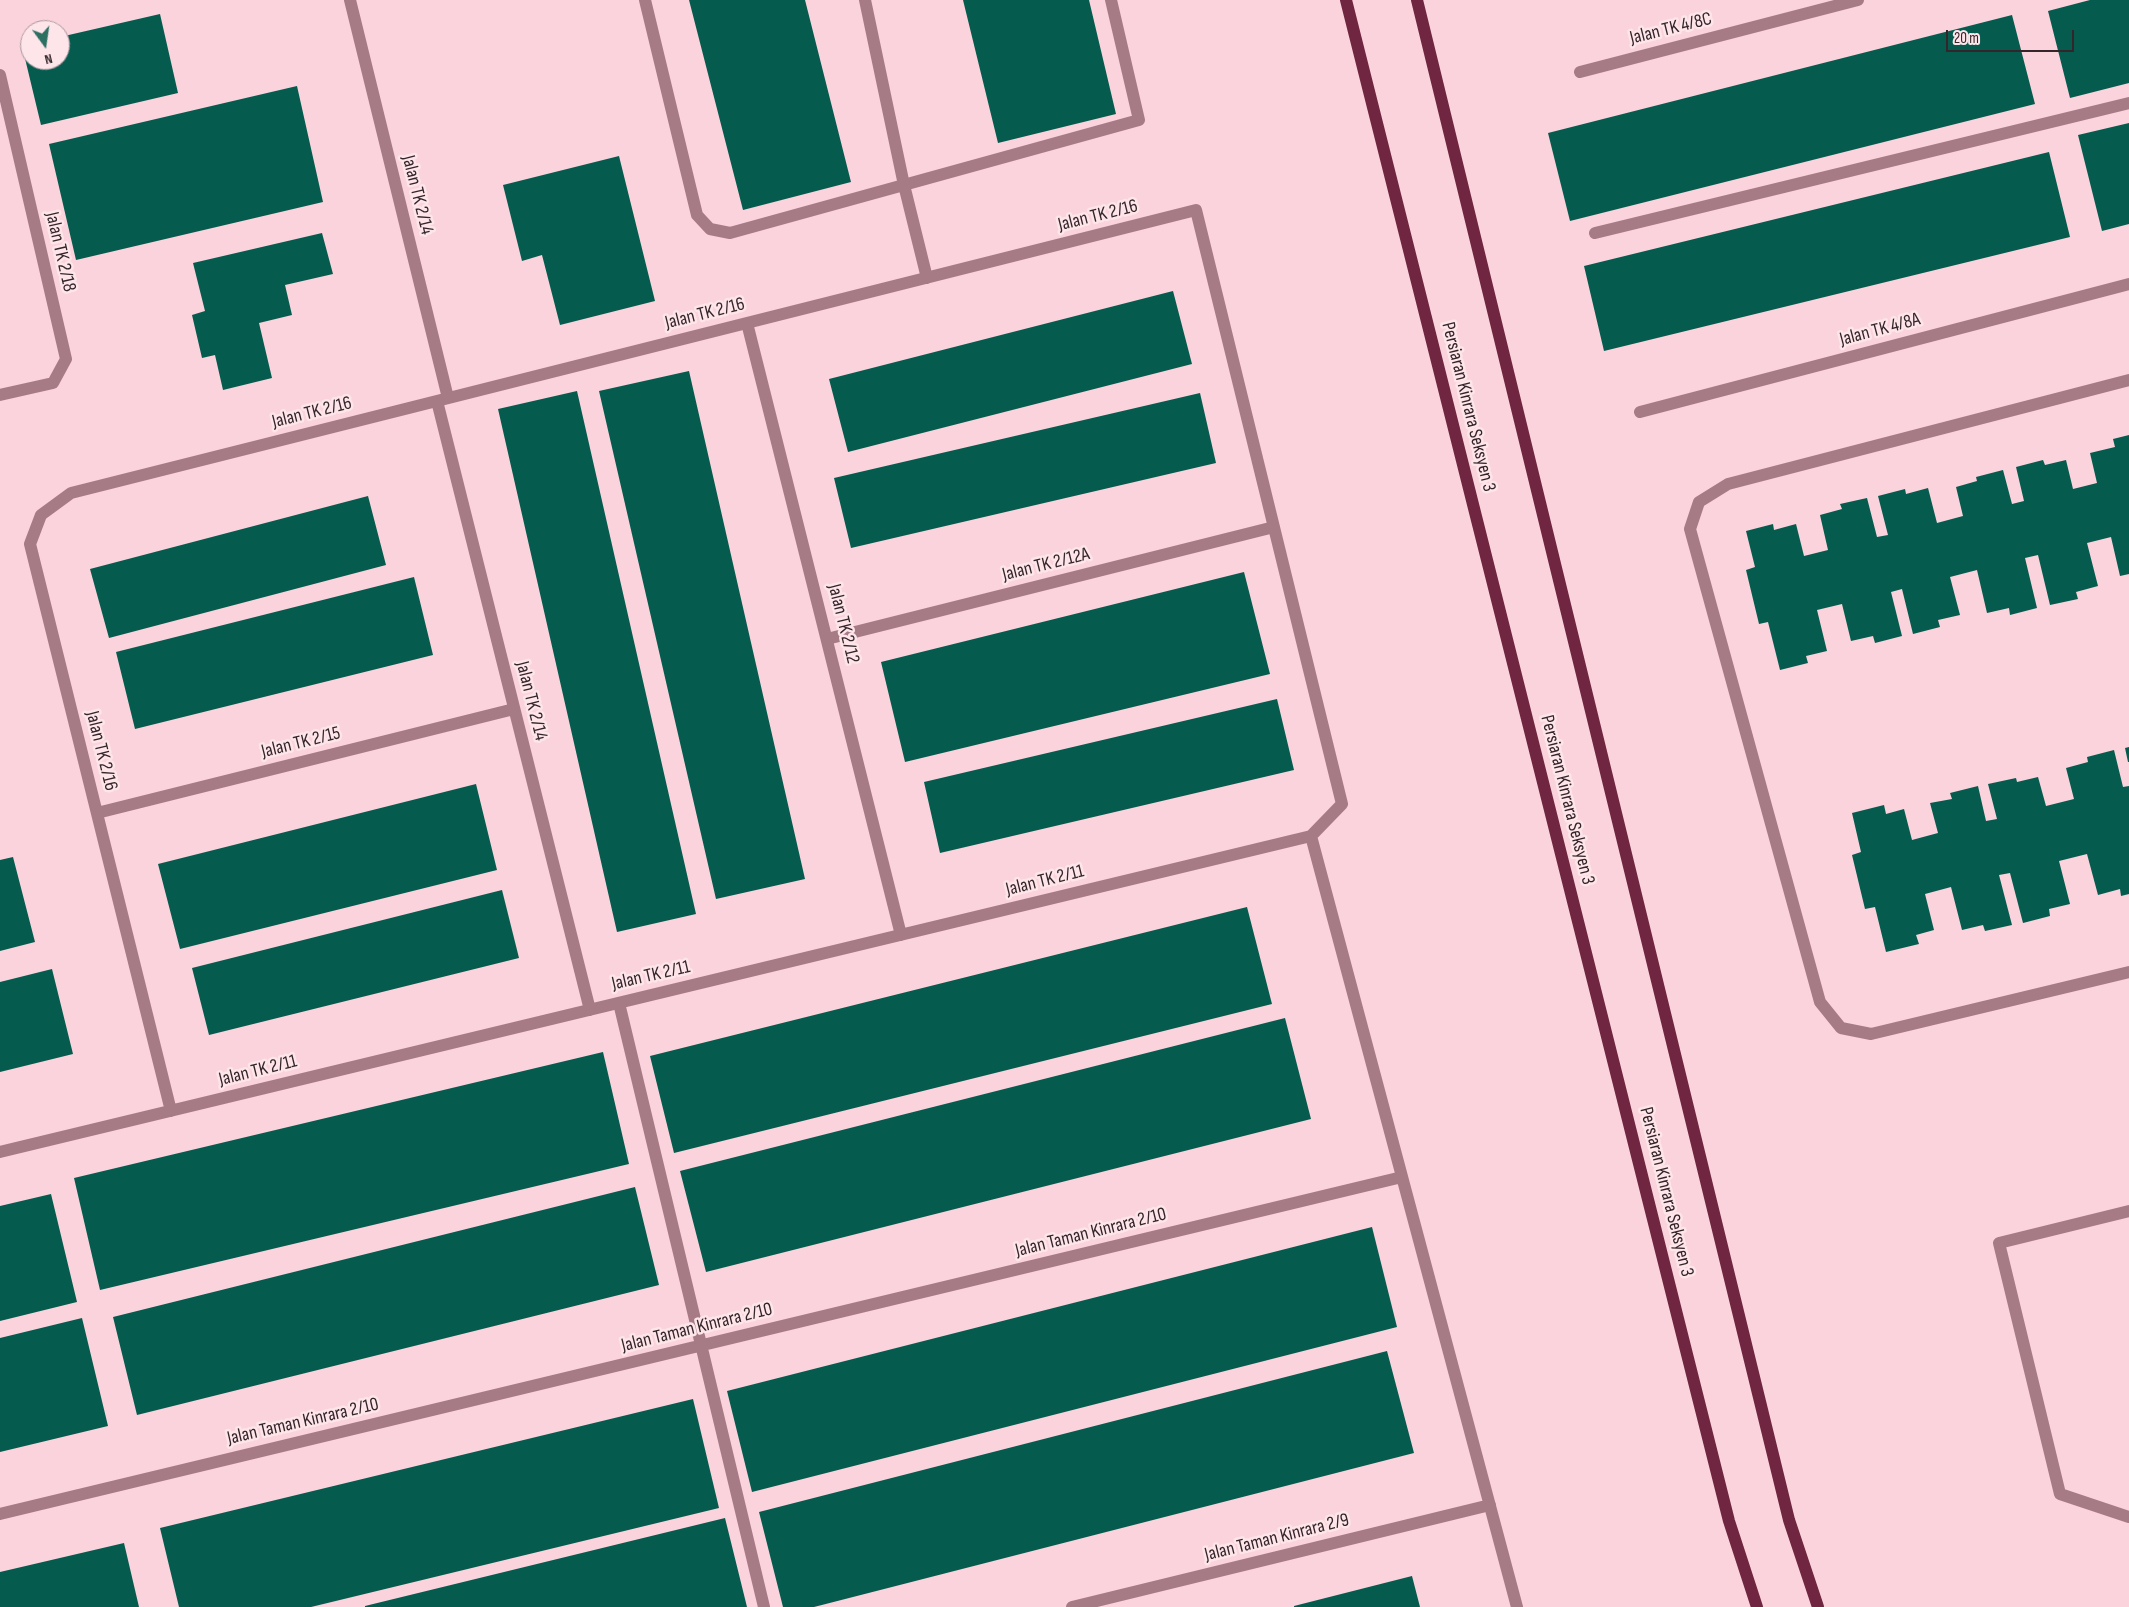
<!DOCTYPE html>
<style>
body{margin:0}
#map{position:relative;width:2129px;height:1607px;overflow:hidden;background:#fad3dc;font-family:"Sofia Sans Condensed",sans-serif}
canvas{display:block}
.north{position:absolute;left:20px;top:20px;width:50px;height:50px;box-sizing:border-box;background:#fde5ea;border:1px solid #ac989d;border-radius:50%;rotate:166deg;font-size:14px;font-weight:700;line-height:20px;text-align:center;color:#332529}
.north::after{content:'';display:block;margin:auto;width:18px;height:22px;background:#2c7062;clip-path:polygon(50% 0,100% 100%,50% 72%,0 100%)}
.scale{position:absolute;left:1946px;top:30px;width:128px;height:22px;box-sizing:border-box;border:2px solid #332529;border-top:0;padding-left:6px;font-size:15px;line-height:18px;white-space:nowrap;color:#332529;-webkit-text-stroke:4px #fde5ea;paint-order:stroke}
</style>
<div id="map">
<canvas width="2129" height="1607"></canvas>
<div class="north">N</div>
<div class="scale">20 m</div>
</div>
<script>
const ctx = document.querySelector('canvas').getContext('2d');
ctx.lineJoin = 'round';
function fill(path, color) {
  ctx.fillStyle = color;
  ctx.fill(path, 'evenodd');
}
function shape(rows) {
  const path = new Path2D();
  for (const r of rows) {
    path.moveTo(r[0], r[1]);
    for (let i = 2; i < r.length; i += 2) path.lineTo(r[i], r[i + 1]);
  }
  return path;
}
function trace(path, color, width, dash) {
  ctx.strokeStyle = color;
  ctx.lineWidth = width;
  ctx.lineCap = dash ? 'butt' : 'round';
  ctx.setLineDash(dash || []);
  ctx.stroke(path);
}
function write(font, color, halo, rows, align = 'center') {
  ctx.font = font + ' "Sofia Sans Condensed",sans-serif';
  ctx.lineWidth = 5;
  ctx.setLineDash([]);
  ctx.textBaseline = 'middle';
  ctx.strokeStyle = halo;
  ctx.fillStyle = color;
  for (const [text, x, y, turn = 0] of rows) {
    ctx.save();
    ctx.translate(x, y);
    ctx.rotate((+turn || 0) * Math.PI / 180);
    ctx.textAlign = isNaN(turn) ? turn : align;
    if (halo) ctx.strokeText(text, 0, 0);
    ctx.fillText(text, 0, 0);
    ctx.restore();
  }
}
fill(shape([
 [689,0,805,0,851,182,743,210],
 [963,0,1089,0,1116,114,998,143],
 [2090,0,2129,0,2129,83,2070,98,2048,11],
 [160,14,178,93,41,125,22,46,30,45,30,60,60,60,60,37],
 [2012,15,2035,104,1570,221,1548,133],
 [297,86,323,202,76,260,49,144],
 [2129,123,2129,224,2102,231,2078,135],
 [2049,152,2070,237,1604,351,1584,266],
 [619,156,655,301,560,325,542,255,522,261,503,185],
 [322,233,333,274,285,285,292,315,259,323,272,378,223,390,215,355,202,358,192,315,205,311,193,263],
 [1173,291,1192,364,848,452,829,379],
 [689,371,805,879,716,899,599,391],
 [577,391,696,914,617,932,498,409],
 [1200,393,1216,463,851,548,834,478],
 [2129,435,2129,574,2120,576,2111,537,2087,543,2098,586,2076,592,2078,599,2050,605,2038,555,2025,558,2037,608,2010,615,2009,608,1987,613,1977,570,1950,577,1960,615,1938,620,1940,627,1913,634,1902,589,1891,592,1902,636,1875,643,1873,636,1851,641,1842,604,1817,610,1827,651,1806,656,1808,663,1780,670,1768,622,1759,624,1746,570,1755,567,1746,531,1773,524,1774,530,1796,524,1804,556,1828,550,1820,515,1842,509,1840,504,1867,498,1877,537,1888,535,1878,496,1905,489,1906,494,1928,488,1937,523,1963,516,1956,487,1977,481,1976,477,2003,470,2012,504,2024,501,2016,467,2043,460,2045,465,2066,460,2073,489,2097,483,2090,453,2115,447,2113,439],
 [368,496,386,565,109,638,90,569],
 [1244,572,1270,674,905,762,881,662],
 [414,577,433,655,135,729,116,652],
 [1277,699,1294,770,940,853,924,782],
 [2129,747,2129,762,2128,762,2125,748],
 [2114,750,2123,787,2129,786,2129,894,2121,896,2120,889,2098,895,2087,854,2059,861,2070,904,2049,909,2050,916,2023,923,2010,873,1999,875,2012,925,1985,931,1983,925,1962,930,1951,887,1925,894,1934,930,1916,935,1919,944,1886,952,1875,907,1865,909,1852,855,1861,852,1852,813,1884,805,1886,814,1904,809,1912,840,1938,833,1930,803,1952,799,1950,793,1978,786,1986,821,1997,819,1988,784,2016,778,2017,782,2038,777,2046,806,2074,799,2066,768,2088,762,2087,757],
 [476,784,497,870,180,949,158,864],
 [13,857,35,942,0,951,0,860],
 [502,890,519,958,209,1035,192,968],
 [1247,907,1272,1004,674,1153,650,1056],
 [52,969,73,1054,0,1072,0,982],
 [1285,1018,1311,1119,706,1272,680,1171],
 [603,1052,629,1164,100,1290,74,1178],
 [635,1187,659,1285,137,1415,113,1317],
 [51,1194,77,1302,0,1321,0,1206],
 [1372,1227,1397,1327,752,1492,727,1391],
 [82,1318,108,1426,0,1452,0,1338],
 [1387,1351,1414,1453,814,1607,783,1607,759,1512],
 [693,1399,719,1508,311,1607,179,1607,160,1528],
 [725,1518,747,1607,365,1607,365,1606],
 [124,1543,139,1607,0,1607,0,1572],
 [1412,1576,1420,1607,1294,1607,1294,1606]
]), '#055b4e');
trace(shape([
 [350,0,448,398],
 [645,0,697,215,710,229,730,233,1139,120,1111,0],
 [865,0,904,185,927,278],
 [1580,72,1858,0],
 [0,75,66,359,53,383,0,395],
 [1595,233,2129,103],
 [747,323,901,935],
 [2129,380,1728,484,1699,502,1690,529,1820,1002,1841,1028,1871,1034,2129,972],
 [437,401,590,1010],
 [1640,412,2129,284],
 [827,639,1274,527],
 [97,813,514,709],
 [1311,836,1517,1607],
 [619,1003,764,1607],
 [171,1111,30,544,41,515,71,493,1196,210,1342,804,1311,836],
 [0,1152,1311,836],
 [2129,1211,1999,1243,2060,1494,2129,1517],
 [0,1514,1402,1177],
 [1072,1607,1490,1505]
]), '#a77b86', 12);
trace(shape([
 [1346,0,1729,1521,1757,1607],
 [1417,0,1789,1520,1818,1607]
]), '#702640', 12);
write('19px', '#332529', '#fde5ea', [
 ["Jalan TK 4/8C",1671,29,-14],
 ["Jalan TK 2/14",417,195,76],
 ["Jalan TK 2/16",1098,216,-14],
 ["Jalan TK 2/18",60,252,77],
 ["Jalan TK 2/16",705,314,-14],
 ["Jalan TK 4/8A",1880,330,-15],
 ["Persiaran Kinrara Seksyen 3",1468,407,76],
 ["Jalan TK 2/16",312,413,-14],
 ["Jalan TK 2/12A",1046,565,-14],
 ["Jalan TK 2/12",843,624,76],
 ["Jalan TK 2/14",531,701,76],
 ["Jalan TK 2/15",301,743,-14],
 ["Jalan TK 2/16",101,751,76],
 ["Persiaran Kinrara Seksyen 3",1567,800,76],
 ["Jalan TK 2/11",1045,881,-14],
 ["Jalan TK 2/11",651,976,-13],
 ["Jalan TK 2/11",258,1071,-14],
 ["Persiaran Kinrara Seksyen 3",1666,1192,76],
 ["Jalan Taman Kinrara 2/10",1091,1233,-14],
 ["Jalan Taman Kinrara 2/10",697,1328,-14],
 ["Jalan Taman Kinrara 2/10",303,1422,-13],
 ["Jalan Taman Kinrara 2/9",1277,1538,-14]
]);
</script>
